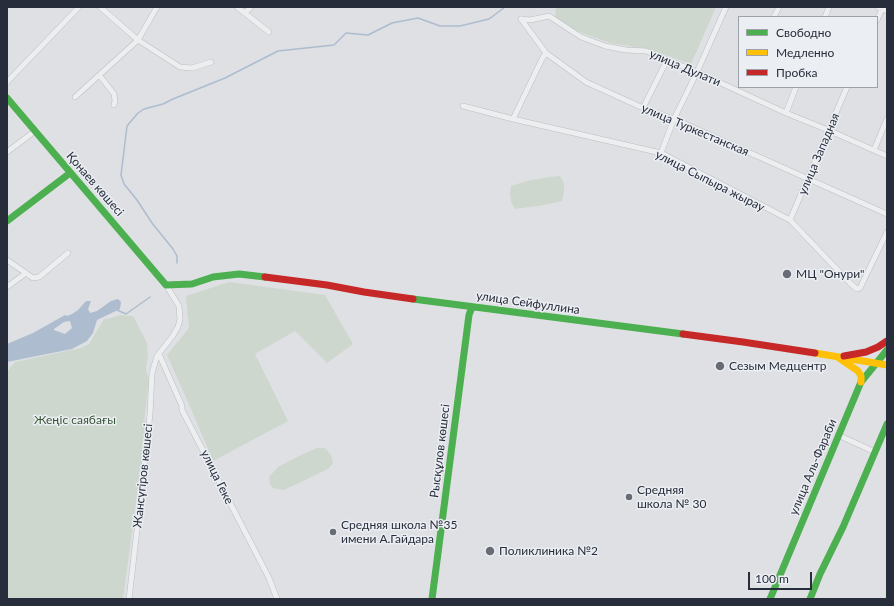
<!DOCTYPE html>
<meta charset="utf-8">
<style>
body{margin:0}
#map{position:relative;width:894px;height:606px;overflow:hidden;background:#dee0e3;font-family:Lato,sans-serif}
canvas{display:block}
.frame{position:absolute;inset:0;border:8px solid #272d3b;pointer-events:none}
.legend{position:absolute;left:738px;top:16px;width:140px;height:72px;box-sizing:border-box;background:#ebeef3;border:1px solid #9da1a9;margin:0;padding:5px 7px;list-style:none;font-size:12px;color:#272d3b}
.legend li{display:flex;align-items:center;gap:8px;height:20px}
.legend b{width:20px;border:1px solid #9da1a9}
.scale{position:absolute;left:748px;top:572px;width:64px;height:18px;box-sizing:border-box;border:2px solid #272d3b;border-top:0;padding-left:5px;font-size:12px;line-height:14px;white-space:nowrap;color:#272d3b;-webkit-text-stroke:3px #ebeef3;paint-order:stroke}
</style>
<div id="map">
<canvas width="894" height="606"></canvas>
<div class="frame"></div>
<ul class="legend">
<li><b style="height:5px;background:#4caf50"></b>Свободно</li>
<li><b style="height:5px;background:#ffc107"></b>Медленно</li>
<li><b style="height:5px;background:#c62828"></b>Пробка</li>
</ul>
<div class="scale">100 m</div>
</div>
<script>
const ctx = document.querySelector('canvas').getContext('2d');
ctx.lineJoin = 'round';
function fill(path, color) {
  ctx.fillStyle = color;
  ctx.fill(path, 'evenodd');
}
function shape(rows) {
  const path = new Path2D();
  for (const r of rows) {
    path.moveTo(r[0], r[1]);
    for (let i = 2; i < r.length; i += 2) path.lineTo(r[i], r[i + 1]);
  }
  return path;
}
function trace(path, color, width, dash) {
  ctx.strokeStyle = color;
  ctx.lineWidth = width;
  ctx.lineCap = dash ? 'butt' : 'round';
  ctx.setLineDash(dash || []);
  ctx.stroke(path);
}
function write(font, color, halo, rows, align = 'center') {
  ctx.font = font + ' Lato,sans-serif';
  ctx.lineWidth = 3;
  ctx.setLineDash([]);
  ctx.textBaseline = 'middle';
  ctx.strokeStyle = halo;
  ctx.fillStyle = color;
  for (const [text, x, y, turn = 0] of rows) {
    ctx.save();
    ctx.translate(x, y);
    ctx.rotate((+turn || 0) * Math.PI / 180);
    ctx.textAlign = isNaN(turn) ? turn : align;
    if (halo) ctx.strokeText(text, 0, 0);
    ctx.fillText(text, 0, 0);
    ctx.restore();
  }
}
fill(shape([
 [556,7,716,7,691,64,648,49,610,43,577,31,555,19],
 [560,176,564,183,564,192,562,201,544,205,515,209,511,202,510,193,511,186,527,181,549,177],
 [229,282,325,295,353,344,327,363,295,331,255,354,288,421,213,461,192,411,167,355,189,328,186,296],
 [121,315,133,316,147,343,148,360,144,362,147,361,146,370,149,379,144,422,147,420,123,599,7,599,7,371,8,371,10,368,9,367,12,366,15,362,81,348,89,344,104,319,110,318],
 [317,448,325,448,331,455,333,463,328,469,284,490,273,488,270,484,269,477,278,467,297,457]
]), '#ced7ce');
fill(shape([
 [118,299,121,302,120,309,97,320,93,333,87,341,72,349,7,362,7,344,33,333,65,315,67,316,72,314,78,310,86,301,91,301,88,309,90,313,97,311,111,301],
 [70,321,72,328,65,334,54,330,54,329,64,322]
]), '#adbcce');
trace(shape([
 [177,263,177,256,173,249,152,223,137,200,124,184,121,175,127,126,138,113,144,109,163,104,173,99,225,78,278,51,334,45,346,33,368,35,392,23,418,18,440,26,460,26,489,19,505,7],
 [117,310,126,314,150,297]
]), '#adbcce', 1.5);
const street = shape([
 [100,7,138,40,180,67,192,68,211,62],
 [237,7,269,32],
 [878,7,887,11],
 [245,13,251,7],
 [774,17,779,7],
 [825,17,829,7],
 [521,19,546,53,586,82,643,108,674,119,887,214],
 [521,19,530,20,549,16,581,37,605,46,626,50,646,51,697,72,786,113,828,130,887,156],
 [877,20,883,7],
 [100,76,114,94,115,101,114,105],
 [7,82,79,7],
 [75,97,138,40,157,7],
 [463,106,513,119,661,153,790,220,851,284,857,289,860,288,887,232],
 [643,108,667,60],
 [786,113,796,87],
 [513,119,542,59,546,53],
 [874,150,887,119],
 [7,152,35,131],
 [661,153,674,119,697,72,726,7],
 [790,220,847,87],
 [7,260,33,278,39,277,68,253],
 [7,287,26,273],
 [159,354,182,406,182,410,269,578,277,599],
 [838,435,875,452],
 [129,599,141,495,150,414,152,373,157,356,172,337,178,327,180,319,179,306,166,285]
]);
trace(street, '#bcbec1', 6);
trace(street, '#edeef0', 5);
trace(shape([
 [7,98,166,285,192,284,213,277,239,274,265,277],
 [7,221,70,173],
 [413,299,683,334],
 [432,599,469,315,472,307],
 [770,599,861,382,887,350],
 [810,599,820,574,843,527,887,424]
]), '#4caf50', 7);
trace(shape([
 [815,353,887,365],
 [839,358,858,371,861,376,861,382]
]), '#ffc107', 7);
trace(shape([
 [265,277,327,285,364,292,413,299],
 [683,334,743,342,815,353],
 [844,356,866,352,878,347,887,341]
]), '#c62828', 7);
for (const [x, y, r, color] of [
 [787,274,5,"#676c76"],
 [720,366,5,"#676c76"],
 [629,497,4,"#676c76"],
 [333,532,4,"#676c76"],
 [490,551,5,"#676c76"]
]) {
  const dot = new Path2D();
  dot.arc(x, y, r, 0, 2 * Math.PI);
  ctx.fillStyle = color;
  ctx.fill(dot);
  trace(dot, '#ebeef3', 1.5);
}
write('12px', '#272d3b', '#ebeef3', [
 ["улица Дулати",685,68,23],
 ["улица Туркестанская",695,130,23],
 ["улица Западная",819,154,-67],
 ["улица Сыпыра жырау",710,181,27],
 ["Қонаев көшесі",95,184,49],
 ["улица Сейфуллина",528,303,8],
 ["Рысқұлов көшесі",440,451,-83],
 ["улица Аль-Фараби",813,467,-67],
 ["Жансүгіров көшесі",143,476,-84],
 ["улица Геке",217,477,64]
]);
write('12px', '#272d3b', '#ebeef3', [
 ["МЦ \"Онури\"",796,274],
 ["Сезым Медцентр",729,366],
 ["Средняя",637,490],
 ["школа № 30",637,504],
 ["Средняя школа №35",341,525],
 ["имени А.Гайдара",341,539],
 ["Поликлиника №2",499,551]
], 'left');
write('12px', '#395635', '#ebeef3', [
 ["Жеңіс саябағы",75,420]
]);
</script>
